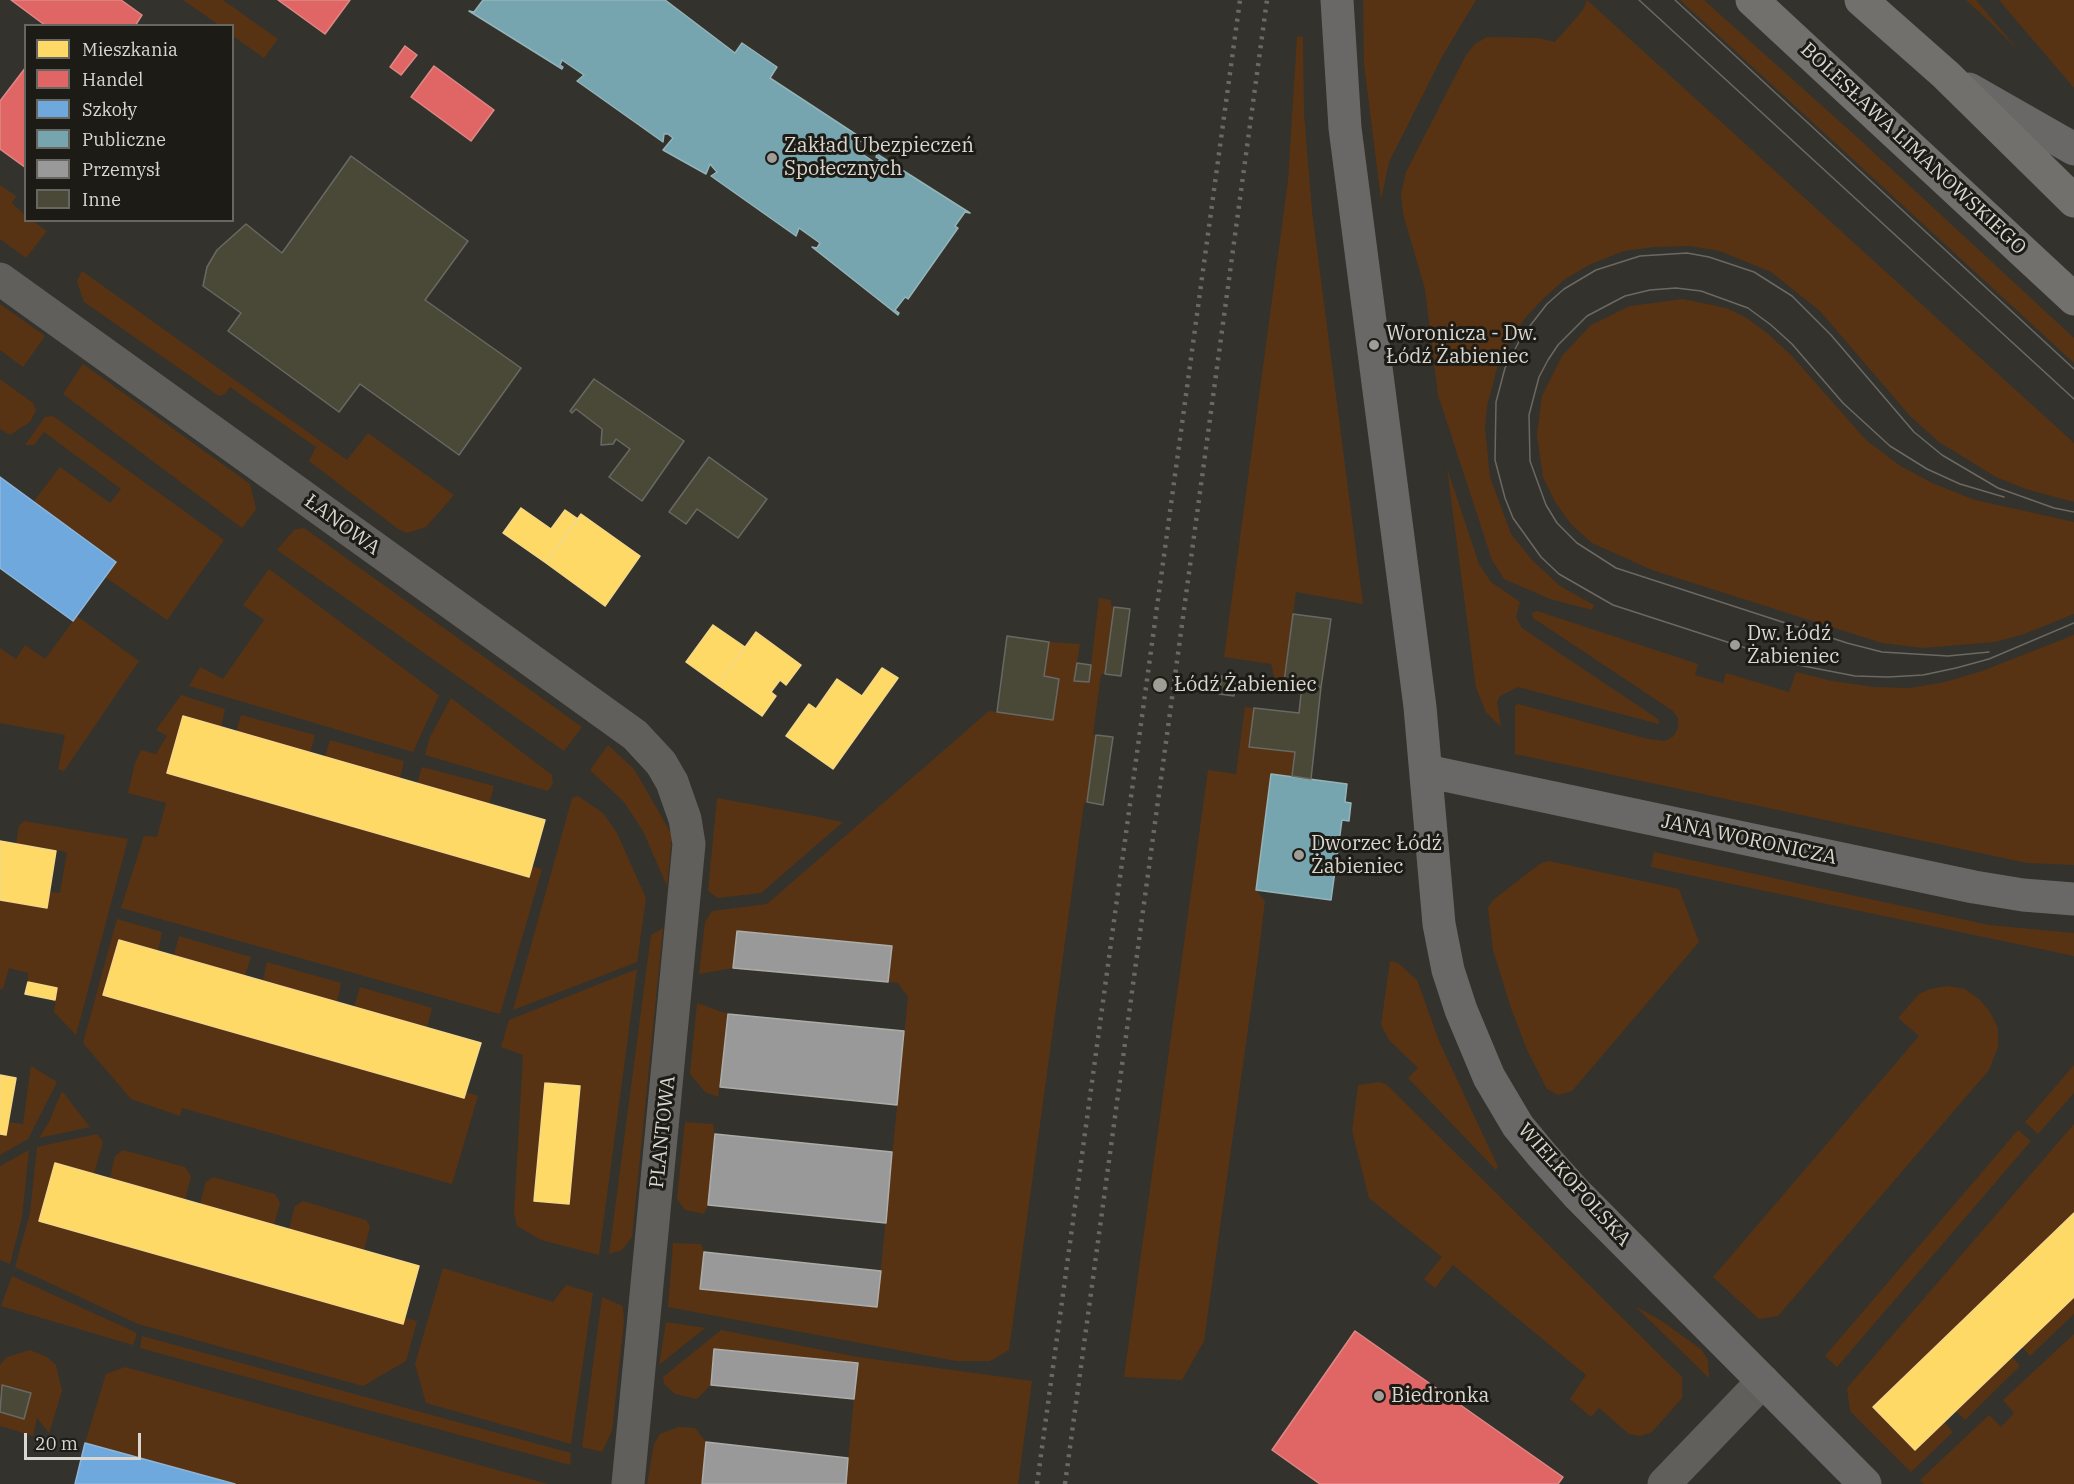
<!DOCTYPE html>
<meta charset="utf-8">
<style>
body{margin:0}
#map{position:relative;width:2074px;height:1484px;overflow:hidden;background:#34322c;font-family:"IBM Plex Serif",serif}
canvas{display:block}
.legend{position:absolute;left:24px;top:24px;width:210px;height:198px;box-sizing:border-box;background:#1d1b16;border:2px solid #686660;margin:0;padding:8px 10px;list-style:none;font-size:18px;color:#d9d7cf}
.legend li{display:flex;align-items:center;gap:12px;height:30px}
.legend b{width:30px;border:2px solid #686660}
.scale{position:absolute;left:24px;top:1433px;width:117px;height:27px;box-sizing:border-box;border:3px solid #d9d7cf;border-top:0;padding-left:8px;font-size:18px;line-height:21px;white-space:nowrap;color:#d9d7cf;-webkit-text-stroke:4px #1d1b16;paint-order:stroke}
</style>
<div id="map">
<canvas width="2074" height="1484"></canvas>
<ul class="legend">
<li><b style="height:16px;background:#ffd966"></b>Mieszkania</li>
<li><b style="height:16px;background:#e06666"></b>Handel</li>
<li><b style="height:16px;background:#6fa8dc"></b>Szkoły</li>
<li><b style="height:16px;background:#76a5af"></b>Publiczne</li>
<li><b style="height:16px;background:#999"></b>Przemysł</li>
<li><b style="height:16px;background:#4a4937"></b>Inne</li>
</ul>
<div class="scale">20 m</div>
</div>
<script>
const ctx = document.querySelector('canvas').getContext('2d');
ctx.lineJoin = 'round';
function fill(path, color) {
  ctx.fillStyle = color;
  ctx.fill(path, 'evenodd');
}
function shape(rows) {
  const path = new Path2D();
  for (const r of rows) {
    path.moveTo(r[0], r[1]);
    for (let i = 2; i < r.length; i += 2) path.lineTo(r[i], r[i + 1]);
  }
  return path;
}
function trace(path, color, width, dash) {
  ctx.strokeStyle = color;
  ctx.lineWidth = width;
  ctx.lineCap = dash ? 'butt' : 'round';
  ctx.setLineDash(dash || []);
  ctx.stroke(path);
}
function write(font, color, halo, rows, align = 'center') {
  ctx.font = font + ' "IBM Plex Serif",serif';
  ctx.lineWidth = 6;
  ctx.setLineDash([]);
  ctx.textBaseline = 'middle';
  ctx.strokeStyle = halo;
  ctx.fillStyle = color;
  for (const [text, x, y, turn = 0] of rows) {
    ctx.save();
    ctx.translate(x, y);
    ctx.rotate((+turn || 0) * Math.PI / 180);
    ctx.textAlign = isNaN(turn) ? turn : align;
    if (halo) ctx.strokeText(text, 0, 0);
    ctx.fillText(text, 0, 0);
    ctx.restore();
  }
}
fill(shape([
 [183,0,223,0,278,39,264,58,233,36,232,26,219,25],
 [1363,0,1476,0,1443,55,1389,162,1381,200,1364,64],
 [1587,0,2074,443,2074,502,2026,489,1996,477,1939,442,1910,416,1820,311,1771,272,1720,251,1690,246,1654,247,1624,251,1591,264,1565,279,1543,299,1525,318,1509,342,1498,364,1487,406,1485,428,1490,477,1511,534,1532,560,1560,586,1594,605,1592,610,1550,599,1504,579,1492,560,1438,395,1425,289,1403,214,1401,194,1406,172,1466,55,1475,44,1487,37,1538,38,1555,42,1583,10],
 [1680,0,1704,0,1858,138,2074,338,2074,363],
 [1966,0,1976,0,2018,50,1988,20],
 [1999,0,2074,0,2074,88],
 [1297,36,1303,37,1304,113,1312,211,1363,604,1296,592,1283,688,1277,687,1271,664,1224,657,1288,181],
 [0,185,16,196,12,203,25,215,26,220,33,221,47,231,26,258,0,239],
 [82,271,347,460,368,433,454,495,426,527,407,533,398,529,309,461,316,447,230,387,225,394,219,396,84,302,77,281],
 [1683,299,1726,308,1747,318,1768,334,1791,355,1865,439,1899,465,1932,483,1975,500,2074,522,2074,614,2024,634,1995,642,1923,648,1882,643,1652,570,1592,543,1571,524,1555,502,1543,477,1537,435,1542,396,1562,356,1591,325,1630,306],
 [0,304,45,336,23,367,0,350],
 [83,364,250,484,256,509,242,528,63,394],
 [0,379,33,403,36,410,30,422,10,435,0,429],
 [53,416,224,540,167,620,105,577,116,561,34,501,60,467,110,503,121,489,44,432,34,445,25,445,45,417],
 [1447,468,1479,564,1491,582,1520,602,1516,617,1522,628,1658,719,1659,724,1518,687,1500,696,1497,702,1501,727,1486,712,1476,688],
 [304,528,582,727,564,751,277,550,294,530],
 [269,569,439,695,413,752,189,686,200,667,223,679,264,620,243,605],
 [1099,598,1111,600,1111,606,1114,607,1105,674,1101,674,1093,734,1096,735,1087,802,1084,803,1009,1350,990,1361,956,1361,668,1307,673,1243,701,1244,704,1252,700,1289,877,1307,908,997,898,983,888,982,891,946,737,931,733,968,699,974,705,922,712,911,767,904,989,711,1053,720,1059,679,1044,676,1049,642,1080,644,1074,680,1089,682],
 [1537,611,1698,664,1695,675,1723,683,1726,673,1789,692,1796,672,1832,681,1874,687,1910,688,1945,682,1982,671,2074,635,2074,865,2027,863,1515,754,1515,706,1518,704,1648,739,1665,741,1674,736,1678,728,1678,718,1673,711,1533,618,1532,613],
 [77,616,139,661,64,771,58,769,65,735,0,723,0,648,16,659,25,645,45,659],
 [181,695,225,709,221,727,183,716,167,773,528,877,532,866,542,869,500,1014,121,908,144,836,157,837,166,803,128,793,135,763,141,750,156,754,167,736,156,730],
 [451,698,552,775,553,784,548,791,425,755,430,737],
 [1245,707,1254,708,1250,747,1295,752,1292,776,1271,774,1256,890,1265,901,1258,958,1204,1341,1182,1380,1124,1377,1208,770,1236,774],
 [241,715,315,735,310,753,236,732],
 [330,740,404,761,400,779,325,757],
 [608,745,634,769,672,835,667,886,643,831,624,802,590,770],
 [422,767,494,786,489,805,417,784],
 [578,796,603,813,617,833,646,898,637,962,513,1010,572,798],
 [717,798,793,812,843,822,761,893,718,898,708,891],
 [24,821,128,839,76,1035,54,1012,57,988,28,982,28,973,9,968,3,989,0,989,0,900,46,908,50,892,60,893,67,852,16,844,19,826],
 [1654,852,1989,925,2074,933,2074,956,1651,867],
 [1549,861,1679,889,1699,942,1572,1091,1558,1095,1547,1089,1527,1050,1511,1008,1493,950,1488,908,1493,900,1541,863],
 [117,919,162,932,158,951,119,940,104,995,464,1098,466,1092,478,1096,452,1184,182,1108,180,1116,131,1099,83,1043],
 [663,928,632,1237,622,1250,609,1254,651,935],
 [179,936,251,957,245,976,174,955],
 [1390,961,1398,963,1417,980,1439,1041,1498,1167,1496,1170,1408,1078,1418,1068,1389,1040,1381,1025],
 [267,962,341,983,337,1002,263,980],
 [637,969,599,1255,541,1240,517,1226,514,1212,523,1055,501,1047,509,1020],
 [1948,986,1965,989,1980,1000,1990,1012,1998,1028,1998,1047,1989,1070,1778,1316,1759,1319,1713,1277,1919,1036,1898,1018,1919,994,1930,989],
 [360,987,432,1008,427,1028,354,1007],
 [697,1003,728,1014,718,1097,705,1092,690,1074],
 [2074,1065,2074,1093,2038,1134,2025,1122],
 [31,1066,57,1082,28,1139,0,1155,0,1134,6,1135,8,1122,23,1124],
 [1379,1082,1386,1084,1682,1377,1682,1398,1652,1432,1640,1436,1629,1434,1599,1408,1591,1417,1570,1399,1586,1375,1453,1265,1435,1288,1424,1279,1442,1257,1369,1198,1352,1131,1358,1085],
 [62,1091,90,1127,39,1138,49,1122],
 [685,1122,713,1124,715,1134,708,1205,704,1214,685,1210,677,1199],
 [2074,1124,2074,1213,1944,1422,1953,1432,1911,1472,1850,1411,1847,1388],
 [2018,1130,2031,1141,1837,1367,1825,1356],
 [97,1134,103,1142,94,1174,55,1163,39,1221,403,1324,405,1318,417,1321,406,1361,363,1386,138,1324,15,1267,30,1213,37,1147],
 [29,1150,22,1217,10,1264,0,1260,0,1166],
 [123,1150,185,1167,191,1176,185,1200,110,1178,115,1156],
 [213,1177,275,1194,280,1203,274,1225,200,1204,206,1182],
 [303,1201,366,1220,370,1226,364,1251,289,1229,295,1206],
 [443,1268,553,1302,566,1285,593,1293,571,1444,426,1403,415,1364],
 [12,1276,137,1333,133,1345,1,1306],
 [602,1297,623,1306,624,1322,612,1431,602,1452,582,1447],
 [2074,1297,2074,1314,2030,1356,2022,1347],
 [1635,1306,1660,1320,1701,1349,1708,1360,1709,1378],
 [666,1322,705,1328,659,1365],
 [721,1330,858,1357,1032,1381,1018,1484,846,1484,857,1363,715,1349,711,1385,697,1399,675,1394,664,1384,663,1377],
 [2074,1334,2074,1484,1924,1484,1920,1480,1989,1415,2001,1427,2014,1413,2003,1400],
 [142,1336,571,1453,570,1465,140,1348],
 [30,1350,47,1357,56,1365,62,1391,49,1433,37,1418,33,1436,0,1426,0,1412,24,1419,31,1393,2,1385,0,1392,0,1365,7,1357],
 [2012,1356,2020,1366,1965,1420,1956,1411],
 [125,1367,548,1484,235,1484,85,1443,106,1374],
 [678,1427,695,1428,706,1442,702,1484,647,1484,654,1444,660,1434]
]), '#573314');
const homes = shape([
 [521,508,551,529,565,510,578,519,546,563,503,533,521,508],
 [581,514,640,556,605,606,546,563,581,514],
 [713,625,745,647,718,685,686,662,713,625],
 [756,632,801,665,786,685,780,680,771,692,776,696,762,716,718,685,756,632],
 [882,668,898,678,833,769,786,736,809,704,816,709,837,679,862,696,882,668],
 [183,716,545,820,529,877,167,773,183,716],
 [0,841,56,851,47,908,0,900,0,841],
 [119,940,481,1043,464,1098,103,995,119,940],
 [28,982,57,988,55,1000,25,994,28,982],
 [0,1075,16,1078,6,1135,0,1134,0,1075],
 [545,1083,580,1086,569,1204,534,1201,545,1083],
 [55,1163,419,1266,403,1324,39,1221,55,1163],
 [2074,1213,2074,1297,1915,1450,1873,1407,2074,1213]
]);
fill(homes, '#ffd966');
trace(homes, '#f4d886', 1.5);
const shops = shape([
 [11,0,121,0,142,15,135,26,46,26,11,0],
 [278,0,350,0,325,34,278,0],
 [405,46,417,55,401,75,390,67,405,46],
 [434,66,494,110,471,141,411,97,434,66],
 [26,67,26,168,0,149,0,101,26,67],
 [1355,1331,1563,1477,1558,1484,1320,1484,1272,1450,1355,1331]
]);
fill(shops, '#e06666');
trace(shops, '#de8886', 1.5);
const schools = shape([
 [0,477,116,562,73,621,0,568,0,477],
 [85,1443,235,1484,75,1484,85,1443]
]);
fill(schools, '#6fa8dc');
trace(schools, '#8fb6d8', 1.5);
const public = shape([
 [483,0,665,0,735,53,742,43,777,67,770,78,866,141,865,144,861,140,855,149,877,164,880,159,876,157,877,154,970,213,965,212,955,226,958,228,908,299,905,297,895,310,899,313,898,315,812,247,817,248,820,243,799,228,796,236,711,176,717,172,710,164,706,174,663,150,673,138,668,134,664,134,663,142,577,81,584,75,562,60,560,65,563,67,562,69,469,11,474,12,483,0],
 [1271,774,1347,784,1345,802,1351,803,1349,821,1342,820,1331,900,1256,890,1271,774]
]);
fill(public, '#76a5af');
trace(public, '#94b4b9', 1.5);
const industry = shape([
 [737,931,892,946,888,982,733,968,737,931],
 [728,1014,904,1031,897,1105,720,1087,728,1014],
 [715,1134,892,1152,886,1223,708,1205,715,1134],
 [704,1252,881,1271,877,1307,700,1289,704,1252],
 [714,1349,858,1363,854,1399,711,1385,714,1349],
 [706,1442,848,1458,846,1484,702,1484,706,1442]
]);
fill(industry, '#999');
trace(industry, '#acaca9', 1.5);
const building = shape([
 [351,156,468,241,425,300,521,368,459,455,360,384,339,412,228,331,241,313,203,286,207,267,217,250,246,224,282,253,351,156],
 [594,379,684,441,642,501,609,477,630,449,616,439,613,444,601,445,602,429,576,409,572,413,570,411,594,379],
 [709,457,767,499,738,538,697,509,686,524,669,512,709,457],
 [1114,607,1130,609,1121,676,1105,674,1114,607],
 [1293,614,1331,619,1321,687,1284,682,1293,614],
 [1007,636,1049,642,1044,676,1059,679,1053,720,997,712,1007,636],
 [1077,663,1091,665,1089,682,1074,681,1077,663],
 [1222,676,1236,678,1234,696,1219,694,1222,676],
 [1302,685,1321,687,1311,779,1292,776,1295,752,1249,747,1254,708,1299,713,1302,685],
 [1096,735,1113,737,1103,805,1087,802,1096,735],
 [2,1385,31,1393,24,1419,0,1412,2,1385]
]);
fill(building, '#4a4937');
trace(building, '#696964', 1.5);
trace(shape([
 [0,279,635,735,661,763,672,782,685,819,689,844,628,1484],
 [1664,1484,1763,1381]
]), '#605f5c', 33);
trace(shape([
 [1337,0,1345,128,1420,707,1439,924,1448,970,1461,1010,1489,1077,1518,1126,1542,1155,1577,1194,1865,1484],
 [1969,89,2074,149],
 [1426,771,1974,887,2023,895,2074,899]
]), '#6a6866', 33);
trace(shape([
 [1752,0,2074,299],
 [1861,0,1946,75,2074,201]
]), '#72706d', 33);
trace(shape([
 [1639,0,2074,399],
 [1675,0,2074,369],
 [2074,512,2054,508,1998,488,1942,455,1914,432,1831,335,1792,296,1754,272,1709,257,1687,253,1640,256,1596,270,1564,289,1547,304,1522,336,1505,368,1496,402,1495,460,1505,498,1513,518,1541,557,1559,574,1613,605,1798,665,1855,676,1888,677,1923,675,1956,668,1989,659,2074,623],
 [1989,652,1948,656,1882,652,1847,643,1616,568,1577,543,1557,523,1546,505,1530,461,1529,415,1539,377,1548,360,1558,345,1587,316,1625,296,1650,290,1676,288,1701,291,1748,308,1771,325,1792,344,1843,403,1890,446,1927,469,1960,484,2004,497]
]), '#6b6965', 1.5);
trace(shape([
 [1037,1484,1240,0],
 [1065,1484,1267,0]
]), '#6b6965', 4.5, [3, 6]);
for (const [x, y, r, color] of [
 [772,158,6,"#9f9d96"],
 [1374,345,6,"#9f9d96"],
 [1735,645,6,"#9f9d96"],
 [1160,685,8,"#9f9d96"],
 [1299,855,6,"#9f9d96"],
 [1379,1396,6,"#9f9d96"]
]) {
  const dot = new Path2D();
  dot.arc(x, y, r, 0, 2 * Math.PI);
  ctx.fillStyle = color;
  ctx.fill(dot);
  trace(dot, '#1d1b16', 2);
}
write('20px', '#d9d7cf', '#1d1b16', [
 ["Zakład Ubezpieczeń",784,146],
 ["Społecznych",784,169],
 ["Woronicza - Dw.",1386,334],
 ["Łódź Żabieniec",1386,357],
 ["Dw. Łódź",1747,634],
 ["Żabieniec",1747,657],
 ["Łódź Żabieniec",1174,685],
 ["Dworzec Łódź",1311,844],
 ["Żabieniec",1311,867],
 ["Biedronka",1391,1396]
], 'left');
write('20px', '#d9d7cf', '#1d1b16', [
 ["BOLESŁAWA LIMANOWSKIEGO",1913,149,43],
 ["ŁANOWA",342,525,36],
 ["JANA WORONICZA",1749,840,12],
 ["PLANTOWA",663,1132,-84],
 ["WIELKOPOLSKA",1574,1185,48]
]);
</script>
